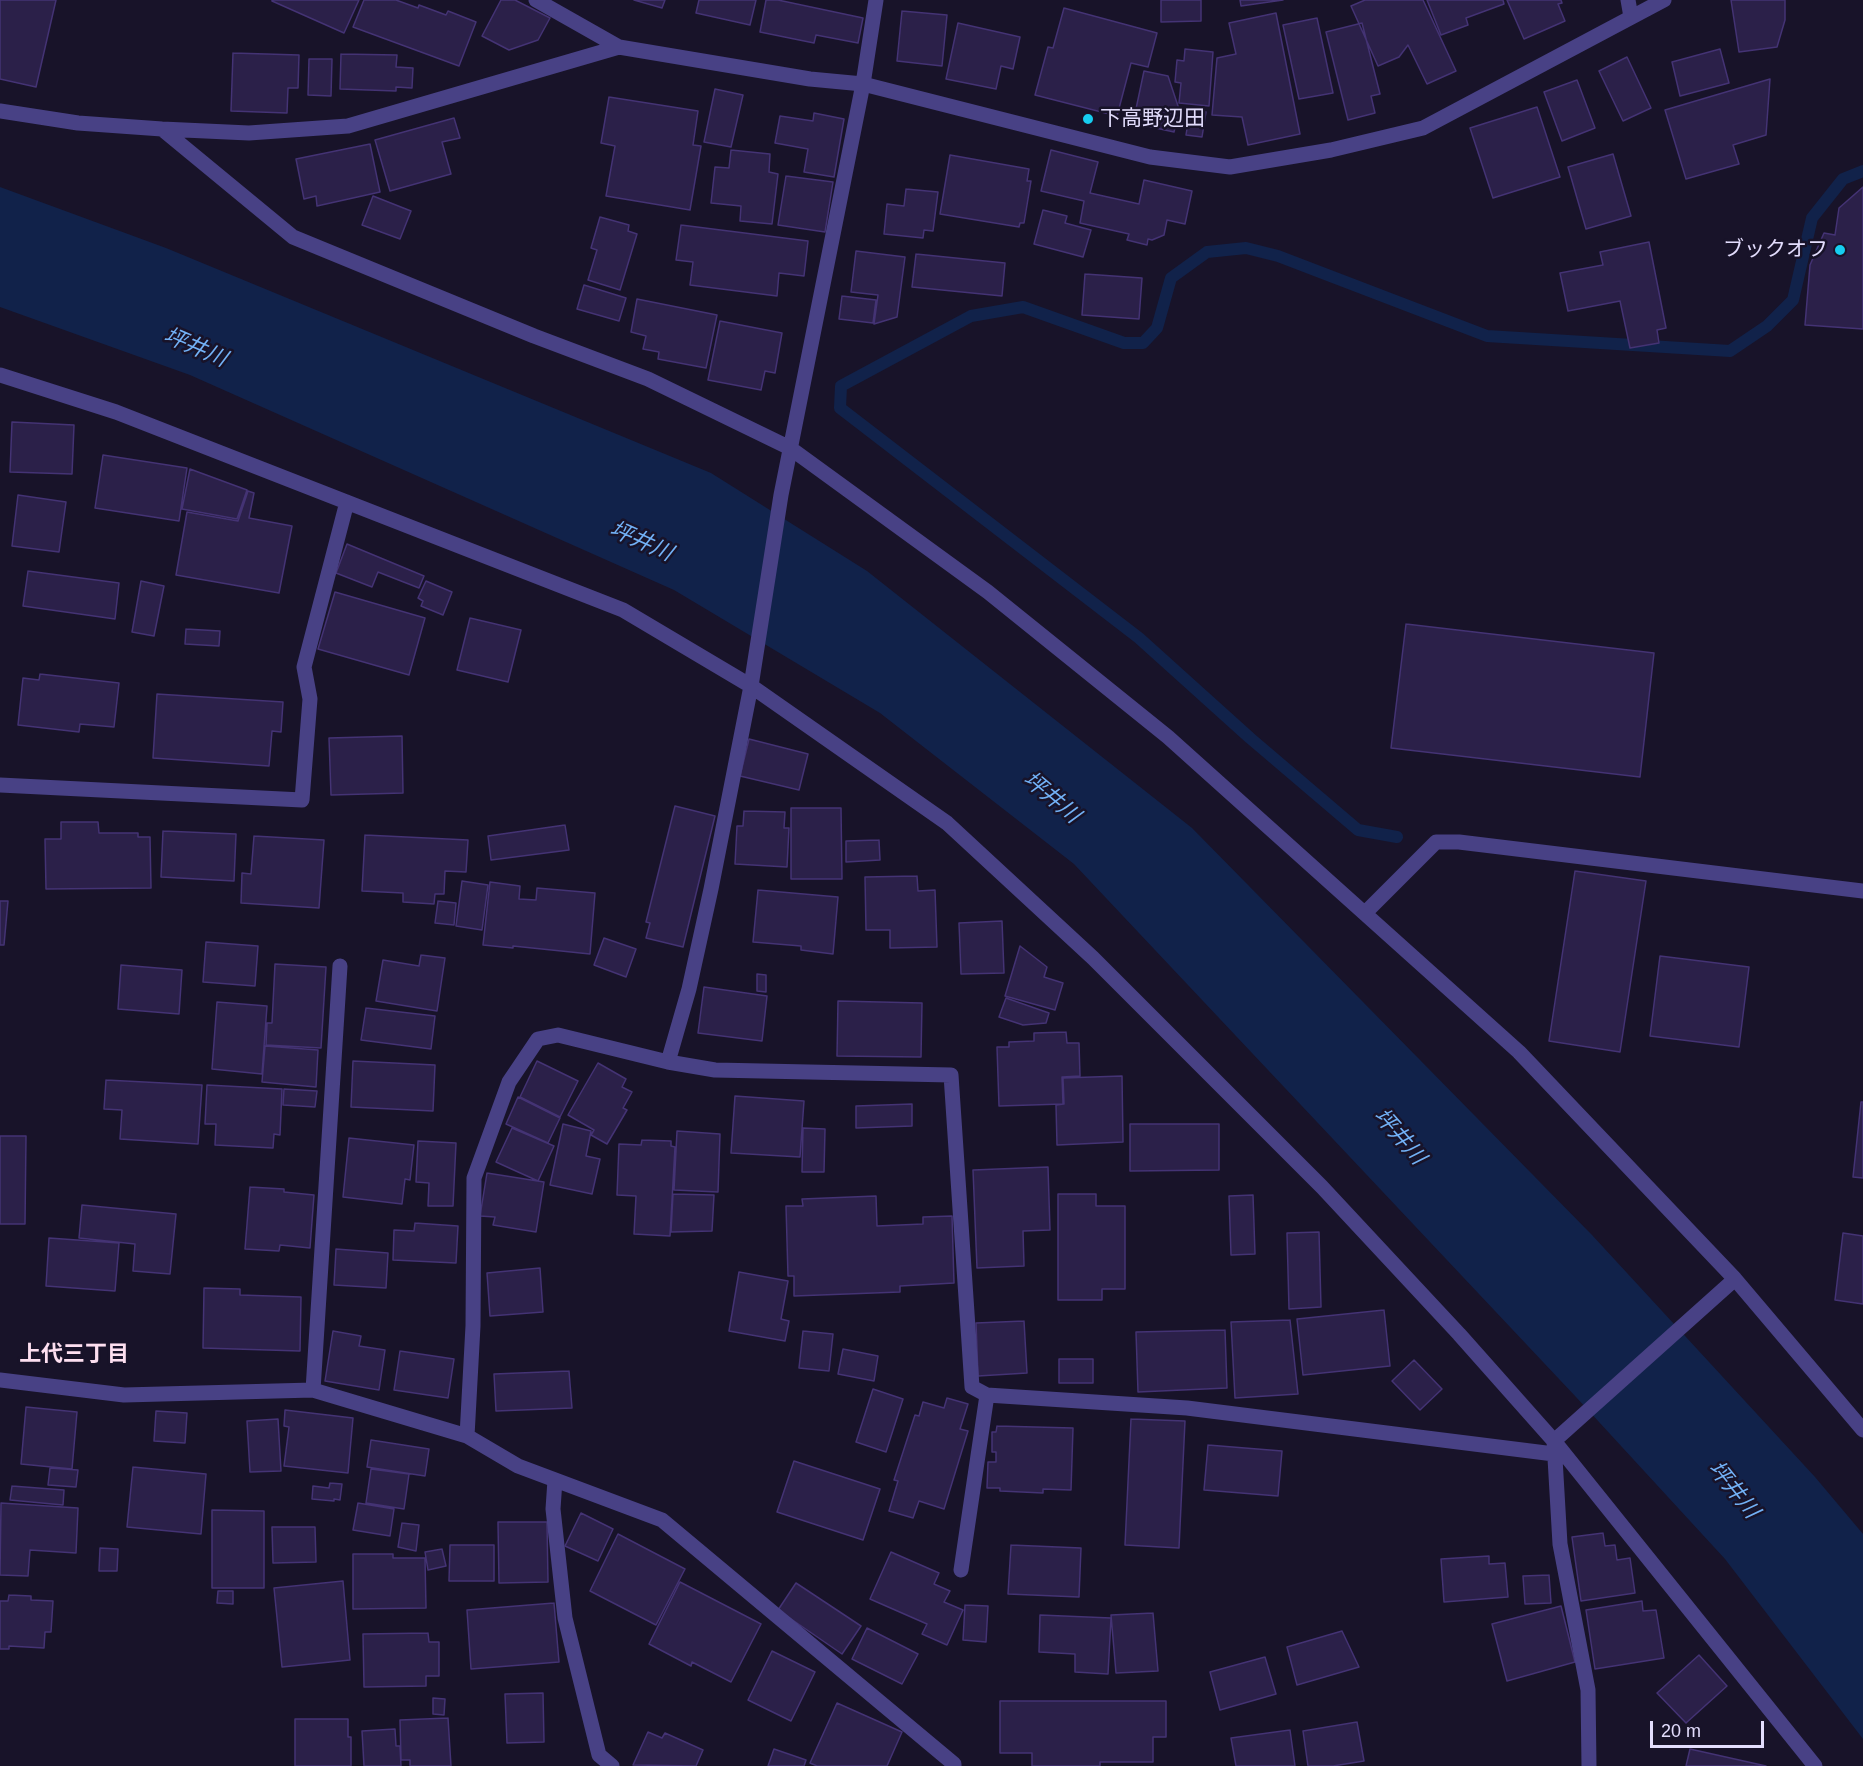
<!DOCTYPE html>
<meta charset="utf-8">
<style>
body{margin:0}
#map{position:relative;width:1863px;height:1766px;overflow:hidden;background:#181329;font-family:Helvetica,sans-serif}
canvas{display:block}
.scale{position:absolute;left:1650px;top:1721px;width:114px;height:27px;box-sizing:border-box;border:3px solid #e3ddfd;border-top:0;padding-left:8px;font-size:18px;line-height:21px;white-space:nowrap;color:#e3ddfd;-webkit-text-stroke:4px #181329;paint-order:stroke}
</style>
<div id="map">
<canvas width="1863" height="1766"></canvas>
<div class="scale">20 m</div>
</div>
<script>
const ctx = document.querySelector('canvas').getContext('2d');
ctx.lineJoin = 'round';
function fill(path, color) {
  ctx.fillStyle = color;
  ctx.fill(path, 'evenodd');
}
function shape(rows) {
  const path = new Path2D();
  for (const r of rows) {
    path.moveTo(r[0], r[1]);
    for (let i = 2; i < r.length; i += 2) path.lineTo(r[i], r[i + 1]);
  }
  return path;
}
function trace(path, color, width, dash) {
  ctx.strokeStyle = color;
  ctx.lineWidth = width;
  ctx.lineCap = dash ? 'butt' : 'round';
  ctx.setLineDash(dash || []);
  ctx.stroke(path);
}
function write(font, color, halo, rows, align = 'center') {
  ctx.font = font + ' Helvetica,"Noto Sans JP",sans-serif';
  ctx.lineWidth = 5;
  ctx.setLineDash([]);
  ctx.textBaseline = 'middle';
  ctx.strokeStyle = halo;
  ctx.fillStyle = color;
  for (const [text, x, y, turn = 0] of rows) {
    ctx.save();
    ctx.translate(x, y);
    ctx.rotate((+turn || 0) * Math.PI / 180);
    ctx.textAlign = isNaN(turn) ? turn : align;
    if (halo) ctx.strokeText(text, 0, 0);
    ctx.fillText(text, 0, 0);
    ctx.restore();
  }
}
fill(shape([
 [0,187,166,248,711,473,867,571,1192,828,1592,1235,1815,1477,1863,1534,1863,1739,1725,1559,1576,1397,1074,864,880,713,674,590,190,375,0,307]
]), '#11224a');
trace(shape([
 [1397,837,1358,830,1250,738,1139,638,840,408,841,386,971,316,1023,307,1124,343,1143,343,1157,328,1171,278,1207,252,1246,248,1278,256,1487,336,1730,351,1767,326,1793,300,1812,218,1843,179,1863,171]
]), '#11224a', 12);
const building = shape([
 [0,0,56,0,36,87,0,79,0,0],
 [272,0,359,0,344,33,272,1,272,0],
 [364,0,396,0,418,8,419,5,446,15,448,11,476,22,459,66,353,27,364,0],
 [501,0,515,0,550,18,538,40,509,50,482,36,501,0],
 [634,0,665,0,662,8,634,0],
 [699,0,756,0,750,25,696,13,699,0],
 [766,0,778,0,863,18,858,43,816,35,814,43,760,32,766,0],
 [1161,0,1201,0,1201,21,1161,22,1161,0],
 [1240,0,1283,0,1241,6,1240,0],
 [1365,0,1423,0,1456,71,1427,84,1408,45,1399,57,1378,66,1351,6,1365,0],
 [1427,0,1503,0,1504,4,1466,18,1468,25,1441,35,1427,0],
 [1507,0,1561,0,1562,3,1558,4,1565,21,1524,39,1507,0],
 [1731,0,1785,0,1785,20,1777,47,1739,52,1731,0],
 [1064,8,1157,33,1148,67,1131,63,1117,116,1035,95,1048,47,1053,48,1064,8],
 [902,11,947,15,942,66,897,61,902,11],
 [1276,13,1300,134,1248,145,1242,117,1212,115,1217,58,1236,54,1229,23,1276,13],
 [1317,18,1333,93,1299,99,1283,25,1317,18],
 [958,23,1020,37,1013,69,1001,66,996,89,946,79,958,23],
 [1362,23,1380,94,1371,96,1375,113,1348,120,1326,32,1362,23],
 [1185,49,1213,52,1209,106,1179,103,1181,83,1175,82,1177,60,1184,61,1185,49],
 [1720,49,1729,83,1680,96,1672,62,1720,49],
 [233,53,299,55,298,88,288,88,287,113,231,111,233,53],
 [341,54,397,55,396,67,413,68,412,88,396,87,396,91,340,89,341,54],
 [1627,57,1651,108,1623,121,1599,71,1627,57],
 [309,59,332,59,331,96,308,95,309,59],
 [1144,71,1168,76,1179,109,1174,132,1133,123,1144,71],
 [1770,79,1766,135,1733,145,1739,164,1686,179,1665,110,1770,79],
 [1577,80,1595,128,1562,141,1544,92,1577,80],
 [715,89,743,95,731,147,704,142,715,89],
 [609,97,698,111,693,145,701,146,690,210,606,196,615,146,601,143,609,97],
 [1537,107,1560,177,1493,198,1470,128,1537,107],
 [1190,110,1206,112,1202,137,1186,135,1190,110],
 [814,113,844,119,834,177,804,172,808,149,775,143,780,116,813,121,814,113],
 [454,118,460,138,442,142,451,174,390,191,375,140,454,118],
 [370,144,380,192,317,206,316,196,304,199,296,159,370,144],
 [731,150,770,154,769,172,778,174,772,224,740,221,741,206,711,203,715,167,729,168,731,150],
 [1051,150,1098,162,1090,193,1139,204,1144,180,1192,191,1185,224,1167,220,1164,235,1152,240,1148,239,1147,245,1127,240,1129,234,1080,223,1084,201,1041,191,1051,150],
 [1613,154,1631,216,1586,229,1568,167,1613,154],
 [950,155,1029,169,1027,181,1031,181,1024,223,1020,223,1019,227,940,214,950,155],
 [786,176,833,182,825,232,778,225,786,176],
 [1863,187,1863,329,1805,325,1810,265,1824,233,1835,235,1839,208,1863,187],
 [906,189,938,192,933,231,924,230,923,238,884,234,887,204,904,206,906,189],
 [373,196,411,211,400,239,362,225,373,196],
 [1043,210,1067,216,1065,223,1091,230,1083,257,1034,244,1043,210],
 [600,217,629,225,628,231,637,234,620,290,588,280,597,250,591,248,600,217],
 [681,225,808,241,804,276,779,273,777,296,690,285,693,262,676,260,681,225],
 [1649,242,1666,328,1657,330,1659,343,1630,348,1620,301,1568,311,1560,273,1603,265,1600,252,1649,242],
 [856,251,905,257,897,317,874,324,878,295,851,292,856,251],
 [916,254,1005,263,1002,296,912,287,916,254],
 [1085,274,1142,278,1139,319,1082,315,1085,274],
 [584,285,626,298,619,321,577,309,584,285],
 [842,296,876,300,873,323,839,319,842,296],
 [637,299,717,315,706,368,658,359,659,352,643,349,646,336,631,332,637,299],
 [720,321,782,333,775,373,765,371,761,390,708,380,720,321],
 [12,422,74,425,72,474,10,472,12,422],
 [103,455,187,468,179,521,95,508,103,455],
 [190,469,247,490,237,519,182,509,190,469],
 [248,491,254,493,249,518,292,526,279,593,176,575,187,512,238,521,248,491],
 [18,495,66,502,59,552,12,546,18,495],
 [347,544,424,576,419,588,378,572,372,587,336,573,347,544],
 [28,571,119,583,115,619,23,606,28,571],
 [141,581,164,586,154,636,132,632,141,581],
 [426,581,452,592,443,615,421,606,423,601,418,598,426,581],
 [335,592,425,618,409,675,318,649,335,592],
 [470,618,521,630,508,682,457,670,470,618],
 [1406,624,1654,653,1640,777,1391,748,1406,624],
 [186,629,220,631,219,646,185,644,186,629],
 [40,674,119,683,114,727,80,724,79,732,18,725,23,678,39,680,40,674],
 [157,694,283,702,281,732,272,731,269,766,153,758,157,694],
 [402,736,403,793,331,795,329,738,402,736],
 [749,739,808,754,799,790,740,776,749,739],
 [675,806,715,816,683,947,646,938,650,923,646,922,675,806],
 [791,808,841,808,842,879,791,879,791,808],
 [744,811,785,812,784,828,789,828,787,867,735,864,737,826,743,826,744,811],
 [61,822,98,822,99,833,138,833,138,837,150,837,151,888,46,889,45,839,61,839,61,822],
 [565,825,569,850,491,860,488,836,565,825],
 [163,831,236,834,234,881,161,877,163,831],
 [365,835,468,840,466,872,445,871,444,894,435,894,434,904,403,902,403,893,362,891,365,835],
 [254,836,324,840,319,908,241,903,242,873,251,874,254,836],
 [879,840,880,860,846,862,846,841,879,840],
 [1575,871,1646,881,1620,1052,1549,1041,1575,871],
 [917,876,918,891,935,890,937,947,890,948,890,930,866,930,865,877,917,876],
 [462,881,488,885,482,930,456,926,462,881],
 [490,882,520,886,519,899,536,900,537,888,595,893,590,954,513,946,513,948,483,945,490,882],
 [758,890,838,897,833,954,801,950,801,946,753,942,758,890],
 [0,901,8,901,4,945,0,945,0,901],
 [438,901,456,903,454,925,435,923,438,901],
 [1002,921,1004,973,961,974,959,923,1002,921],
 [604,938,636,949,626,977,594,965,604,938],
 [206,942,258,946,255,986,203,982,206,942],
 [1020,946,1047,967,1044,977,1063,983,1055,1010,1005,996,1020,946],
 [421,955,445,958,437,1011,376,1001,383,960,419,966,421,955],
 [1660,956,1749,967,1739,1047,1650,1036,1660,956],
 [275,964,326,967,321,1048,266,1045,267,1023,272,1023,275,964],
 [121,965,182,970,179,1014,118,1009,121,965],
 [757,974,766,975,766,992,757,991,757,974],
 [704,987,767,996,762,1041,698,1033,704,987],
 [1006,998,1049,1013,1046,1023,1023,1025,999,1017,1006,998],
 [838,1001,922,1003,921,1057,837,1056,838,1001],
 [217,1002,267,1006,262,1074,212,1069,217,1002],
 [366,1008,435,1016,431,1049,361,1040,366,1008],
 [1066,1032,1067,1043,1079,1043,1080,1076,1062,1077,1063,1104,999,1106,997,1047,1009,1047,1009,1042,1034,1041,1034,1033,1066,1032],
 [265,1046,318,1050,316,1087,262,1082,265,1046],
 [353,1061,435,1065,433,1111,351,1107,353,1061],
 [537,1061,578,1081,560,1117,520,1097,537,1061],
 [598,1063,626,1079,622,1087,632,1092,623,1108,627,1110,607,1144,591,1135,594,1130,568,1115,598,1063],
 [1122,1076,1123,1142,1057,1145,1056,1105,1064,1104,1063,1078,1122,1076],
 [106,1080,202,1085,198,1144,120,1139,122,1110,104,1109,106,1080],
 [207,1085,282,1089,280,1135,274,1134,273,1148,215,1145,216,1124,205,1124,207,1085],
 [284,1089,317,1091,315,1107,283,1105,284,1089],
 [735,1096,804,1101,800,1157,731,1153,735,1096],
 [518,1097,560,1118,548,1143,506,1124,518,1097],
 [1861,1102,1863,1102,1863,1178,1853,1177,1861,1102],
 [912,1104,912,1126,856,1128,856,1106,912,1104],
 [563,1124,591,1131,586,1156,600,1159,592,1194,550,1185,563,1124],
 [1130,1124,1219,1124,1219,1170,1130,1171,1130,1124],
 [512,1128,554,1146,538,1181,496,1162,512,1128],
 [803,1128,825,1129,824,1172,802,1172,803,1128],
 [677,1131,720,1134,718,1192,674,1190,677,1131],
 [0,1136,26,1136,25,1224,0,1224,0,1136],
 [349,1138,414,1145,410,1180,405,1179,402,1204,343,1197,349,1138],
 [642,1140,671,1141,671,1146,675,1147,670,1236,634,1234,636,1196,617,1195,619,1144,641,1145,642,1140],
 [418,1141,456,1143,453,1206,428,1206,429,1183,416,1182,418,1141],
 [1048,1167,1050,1230,1023,1231,1024,1266,977,1268,973,1170,1048,1167],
 [487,1173,544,1182,536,1232,493,1225,495,1217,480,1216,487,1173],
 [250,1187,284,1189,284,1192,314,1195,310,1248,280,1245,279,1251,245,1249,250,1187],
 [673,1194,714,1195,712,1231,671,1232,673,1194],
 [1058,1194,1096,1194,1096,1206,1125,1206,1125,1289,1102,1289,1102,1300,1058,1300,1058,1194],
 [1253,1195,1255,1254,1231,1255,1229,1196,1253,1195],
 [876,1196,877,1226,923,1224,923,1217,952,1216,954,1283,900,1286,900,1292,794,1296,794,1276,788,1276,786,1206,803,1206,802,1199,876,1196],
 [82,1205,176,1214,170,1274,133,1271,135,1244,79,1238,82,1205],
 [415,1223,458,1226,456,1263,393,1260,394,1230,414,1231,415,1223],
 [1319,1232,1321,1307,1289,1309,1287,1233,1319,1232],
 [1843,1233,1863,1236,1863,1304,1835,1300,1843,1233],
 [49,1238,119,1243,115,1291,46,1286,49,1238],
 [336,1249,388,1253,386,1288,334,1285,336,1249],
 [540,1268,543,1312,490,1316,487,1273,540,1268],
 [739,1272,788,1281,781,1319,789,1321,785,1341,729,1331,739,1272],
 [204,1288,240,1289,240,1295,301,1297,300,1351,203,1348,204,1288],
 [1384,1310,1390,1366,1303,1375,1297,1319,1384,1310],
 [1290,1320,1298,1394,1235,1398,1231,1322,1290,1320],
 [1024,1321,1027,1373,978,1376,976,1323,1024,1321],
 [1225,1330,1227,1388,1138,1392,1136,1332,1225,1330],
 [333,1331,361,1336,359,1346,385,1350,379,1390,325,1381,333,1331],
 [803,1331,833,1334,829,1371,799,1368,803,1331],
 [843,1349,878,1356,874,1381,838,1374,843,1349],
 [400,1351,454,1359,448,1398,394,1390,400,1351],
 [1059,1359,1093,1359,1093,1383,1059,1383,1059,1359],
 [1414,1360,1442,1389,1420,1410,1392,1381,1414,1360],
 [569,1371,572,1408,496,1411,494,1374,569,1371],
 [873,1389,903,1399,886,1452,856,1442,873,1389],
 [947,1398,968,1404,960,1429,968,1431,944,1509,919,1501,913,1518,889,1511,898,1481,894,1480,915,1415,919,1416,923,1402,944,1408,947,1398],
 [26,1407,77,1412,72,1469,21,1464,26,1407],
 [285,1410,353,1418,348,1473,284,1466,289,1427,284,1426,285,1410],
 [156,1411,187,1413,185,1443,154,1441,156,1411],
 [278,1419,281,1471,250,1472,247,1421,278,1419],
 [1131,1419,1185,1421,1179,1548,1125,1545,1131,1419],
 [997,1426,1073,1428,1071,1490,1043,1489,1043,1493,1000,1491,1000,1488,987,1488,988,1462,996,1462,996,1452,992,1452,992,1432,996,1432,997,1426],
 [371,1440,429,1449,425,1476,367,1467,371,1440],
 [1208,1445,1282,1451,1278,1496,1204,1490,1208,1445],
 [794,1461,880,1489,863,1540,777,1512,794,1461],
 [133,1467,206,1474,201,1534,127,1527,133,1467],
 [50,1468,78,1470,76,1487,48,1485,50,1468],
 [371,1469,409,1474,404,1509,366,1503,371,1469],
 [330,1483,342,1484,340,1500,334,1499,334,1501,312,1499,313,1486,329,1488,330,1483],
 [12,1486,64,1490,63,1505,10,1500,12,1486],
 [1,1503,78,1508,76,1553,30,1550,28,1576,0,1575,1,1503],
 [358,1503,394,1509,390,1536,353,1530,358,1503],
 [212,1510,264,1511,264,1588,212,1588,212,1510],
 [581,1513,613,1529,598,1561,565,1546,581,1513],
 [498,1522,547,1522,548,1582,499,1583,498,1522],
 [402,1523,419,1525,416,1551,398,1547,402,1523],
 [272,1527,315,1527,316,1562,273,1563,272,1527],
 [1603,1533,1605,1546,1615,1545,1617,1560,1630,1558,1635,1593,1581,1601,1572,1537,1603,1533],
 [618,1534,685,1569,656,1625,590,1591,618,1534],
 [450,1545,494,1545,494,1581,449,1581,450,1545],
 [1011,1545,1081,1548,1079,1597,1008,1594,1011,1545],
 [100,1548,118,1549,117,1571,99,1571,100,1548],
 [442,1549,446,1566,428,1570,425,1552,442,1549],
 [891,1552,939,1573,934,1584,950,1591,944,1602,963,1610,947,1645,922,1634,927,1624,870,1599,891,1552],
 [353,1554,393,1554,393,1558,425,1558,426,1608,353,1609,353,1554],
 [1489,1556,1489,1564,1505,1563,1508,1597,1444,1602,1441,1559,1489,1556],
 [1549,1575,1551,1603,1525,1604,1523,1576,1549,1575],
 [343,1581,350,1660,282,1667,274,1588,343,1581],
 [680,1582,761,1624,731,1682,692,1662,691,1666,649,1644,680,1582],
 [796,1583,861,1626,842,1654,778,1610,796,1583],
 [218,1591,233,1591,233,1604,217,1603,218,1591],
 [9,1595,31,1596,31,1600,53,1601,51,1632,45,1632,44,1648,9,1646,9,1649,0,1649,0,1601,8,1601,9,1595],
 [1642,1601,1643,1611,1656,1610,1664,1658,1595,1669,1586,1610,1642,1601],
 [554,1603,559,1662,471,1669,467,1610,554,1603],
 [965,1605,988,1606,986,1642,963,1640,965,1605],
 [1561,1606,1575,1662,1507,1681,1492,1624,1561,1606],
 [1153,1613,1158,1671,1116,1673,1111,1615,1153,1613],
 [1040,1615,1111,1618,1108,1674,1075,1672,1075,1654,1039,1652,1040,1615],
 [867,1628,918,1654,902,1684,852,1659,867,1628],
 [1342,1631,1359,1667,1297,1685,1287,1647,1342,1631],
 [428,1633,429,1642,439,1642,439,1676,426,1676,426,1686,364,1687,363,1634,428,1633],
 [772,1651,815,1672,791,1721,748,1700,772,1651],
 [1699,1655,1727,1686,1686,1723,1657,1693,1699,1655],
 [1265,1657,1276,1694,1220,1710,1210,1672,1265,1657],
 [543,1693,544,1742,507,1743,505,1694,543,1693],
 [433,1698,445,1699,444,1715,433,1714,433,1698],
 [1000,1701,1166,1701,1166,1737,1153,1737,1153,1762,1100,1762,1100,1766,1032,1766,1032,1753,1000,1753,1000,1701],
 [837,1703,902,1732,887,1766,817,1766,810,1763,837,1703],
 [448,1718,451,1766,410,1766,410,1760,401,1760,400,1720,448,1718],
 [295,1719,348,1719,348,1737,351,1737,351,1766,295,1766,295,1719],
 [1357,1722,1364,1761,1333,1766,1308,1766,1303,1731,1357,1722],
 [395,1729,396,1746,400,1746,401,1766,364,1766,362,1731,395,1729],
 [1290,1730,1295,1766,1236,1766,1231,1738,1290,1730],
 [648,1732,662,1738,665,1733,703,1750,696,1766,633,1765,648,1732],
 [774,1749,806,1760,804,1766,768,1766,774,1749],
 [1690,1749,1766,1766,1686,1766,1690,1749]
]);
fill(building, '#2b2049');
trace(building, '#443374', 1.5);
trace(shape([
 [536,0,619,47,810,79,863,84,1150,157,1230,167,1331,150,1423,128,1664,0],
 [1628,0,1631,17],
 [0,111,78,123,162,129,249,133,348,126,619,47],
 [162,129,293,237,534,336,648,379,790,448,988,592,1168,737,1519,1052,1735,1279,1863,1430],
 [0,375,116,412,623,610,751,686,947,823,1093,958,1322,1187,1459,1334,1554,1441,1815,1766],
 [0,785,302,800,310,699,304,667,347,502],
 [1365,913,1436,842,1459,842,1863,891],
 [668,1062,689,989,711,889,751,686,781,495,863,84,876,0],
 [0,1380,124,1395,313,1390,467,1436,518,1466,662,1520,954,1764,954,1766],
 [313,1390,340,966],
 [467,1436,473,1326,474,1178,509,1082,538,1039,558,1035,668,1062,715,1070,951,1075,972,1387,987,1395,1187,1408,1554,1454],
 [555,1480,553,1509,565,1618,599,1755,612,1766],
 [961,1570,987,1395],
 [1589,1766,1588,1690,1560,1544,1554,1441,1735,1279]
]), '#484185', 15);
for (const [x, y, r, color] of [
 [1088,119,6,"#16cdf0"],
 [1840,250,6,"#16cdf0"]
]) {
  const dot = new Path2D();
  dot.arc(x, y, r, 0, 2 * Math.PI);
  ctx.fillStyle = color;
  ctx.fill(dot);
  trace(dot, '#181329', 2);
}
write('21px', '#e3ddfd', '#181329', [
 ["下高野辺田",1100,119],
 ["ブックオフ",1828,250,"right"]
], 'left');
write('italic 22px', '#72b1f6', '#181329', [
 ["坪井川",195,348,23],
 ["坪井川",641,542,24],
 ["坪井川",1051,798,40],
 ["坪井川",1399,1137,49],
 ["坪井川",1733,1490,51]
]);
write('bold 22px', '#fddff0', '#181329', [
 ["上代三丁目",74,1355]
]);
</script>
